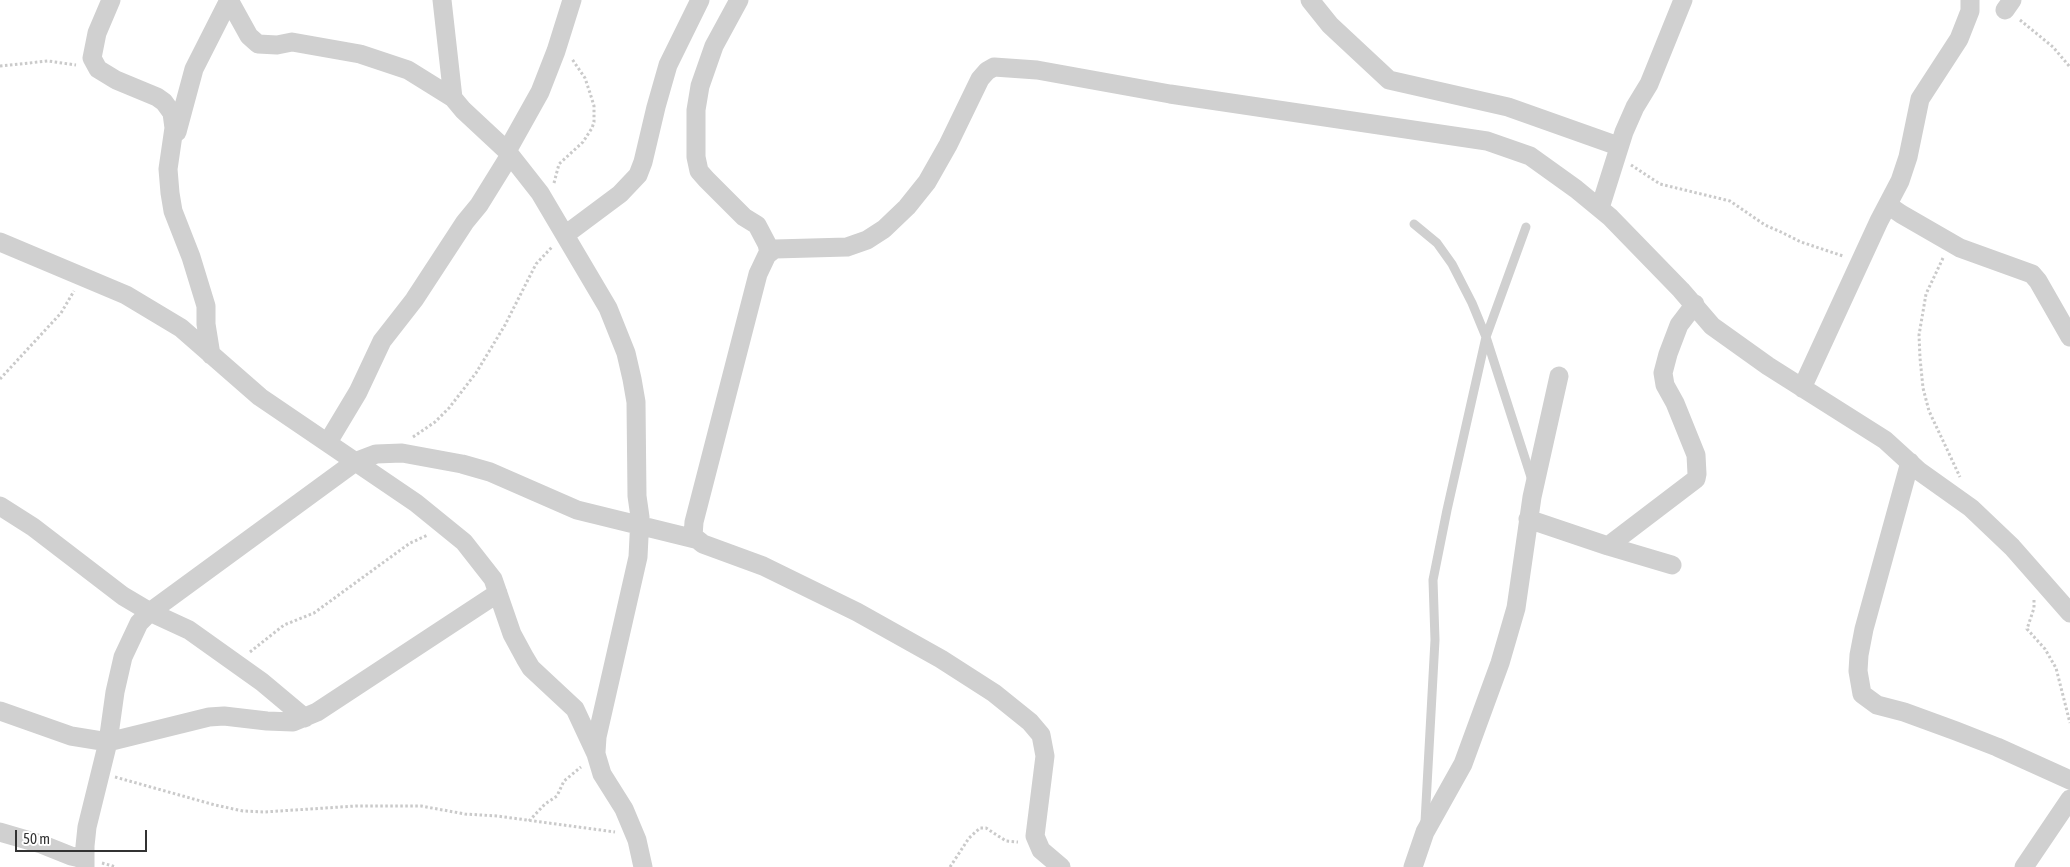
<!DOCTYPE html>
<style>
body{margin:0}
#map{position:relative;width:2070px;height:867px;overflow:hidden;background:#fff;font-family:"Asap Condensed",sans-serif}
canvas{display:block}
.scale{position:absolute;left:15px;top:830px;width:132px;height:22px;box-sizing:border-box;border:2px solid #333;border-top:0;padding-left:6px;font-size:15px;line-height:18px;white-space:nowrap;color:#333;-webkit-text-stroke:4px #fff;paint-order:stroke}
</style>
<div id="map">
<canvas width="2070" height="867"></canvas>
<div class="scale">50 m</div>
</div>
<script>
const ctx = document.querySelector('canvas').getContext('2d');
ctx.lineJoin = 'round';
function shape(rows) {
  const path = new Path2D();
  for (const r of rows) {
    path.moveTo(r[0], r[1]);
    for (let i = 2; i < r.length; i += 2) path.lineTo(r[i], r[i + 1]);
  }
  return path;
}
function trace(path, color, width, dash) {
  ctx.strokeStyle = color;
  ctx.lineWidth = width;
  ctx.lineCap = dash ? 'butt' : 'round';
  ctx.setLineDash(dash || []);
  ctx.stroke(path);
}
trace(shape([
 [2020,20,2053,47,2070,67],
 [0,66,48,61,76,65],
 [1631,165,1660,184,1730,201,1765,225,1781,232,1801,242,1843,256],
 [554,183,559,164,583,142,592,128,594,122,594,106,590,93,585,78,572,59],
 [1943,258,1926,294,1919,335,1920,358,1923,388,1929,411,1960,477],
 [0,379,61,313,74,291],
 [413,437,435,422,449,408,476,373,505,325,536,264,552,247],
 [2034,600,2034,608,2027,629,2045,649,2056,668,2070,723],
 [250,652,284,625,314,613,410,543,428,535],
 [115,777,215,805,243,811,264,812,356,806,421,806,465,814,497,816,615,832],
 [529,821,545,804,557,796,564,781,581,767],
 [102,863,116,867],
 [950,867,969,838,980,828,986,828,1006,841,1018,842]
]), '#cacaca', 3, [2.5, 2.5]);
trace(shape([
 [1414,224,1437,243,1452,264,1472,303,1486,337,1532,480],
 [1425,822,1435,640,1433,580,1447,510,1486,337,1526,227]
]), '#d0d0d0', 9);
trace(shape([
 [111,0,97,33,92,58,98,69,116,80,157,97,164,102,172,113,174,128,168,169,170,193,173,211,191,257,206,306,206,324,211,355],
 [229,0,249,36,258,44,277,45,292,42,360,54,408,70,453,98],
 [442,0,453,98,463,110,507,151,540,193,608,308,626,353,632,379,636,402,637,496,640,517,638,557,597,737,596,752],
 [739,0,714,46,700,86,696,110,696,157,699,171,706,179,744,217,757,225,767,244,769,253],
 [1310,0,1330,25,1389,80,1508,107,1618,146],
 [2005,10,2012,0],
 [177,132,194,69,229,0],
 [507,151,540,92,556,51,572,0],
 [1888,205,1901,214,1960,248,2032,274,2038,281,2070,337],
 [1600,208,1624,132,1635,107,1649,84,1683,0],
 [565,235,620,194,638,175,643,162,656,107,668,65,700,0],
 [0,242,126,295,181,328,260,397,416,503,464,542,493,579,512,634,525,658,531,668,575,709,596,754,602,774,624,809,637,840,643,867],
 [1802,388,1879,221,1900,181,1908,157,1920,99,1959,39,1970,11,1970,0],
 [328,442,358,392,382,341,414,300,465,222,479,205,510,155],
 [1910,462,1864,629,1859,655,1858,671,1862,694,1877,705,1904,712,1956,731,1997,747,2070,780],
 [0,506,33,527,123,596,150,612,189,630,262,682,305,718],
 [1528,519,1608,546,1672,565],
 [1608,546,1696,479,1697,474,1696,455,1675,403,1665,385,1663,373,1668,354,1679,325,1695,304],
 [0,711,71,736,108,742,209,717,224,716,267,721,293,722,317,712,498,593],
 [0,832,41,844,71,856,85,859],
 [85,867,85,846,87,827,108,742,115,692,123,657,139,623,150,612,355,462,376,454,402,453,462,464,490,472,577,510,695,539],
 [1061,867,1041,850,1035,836,1045,756,1041,735,1030,722,994,693,941,659,857,612,763,566,703,544,693,536,694,522,758,274,767,255,775,249,847,247,867,240,884,229,907,207,927,182,948,145,980,79,987,71,994,67,1037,70,1170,94,1487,141,1530,156,1576,189,1610,217,1681,290,1712,326,1768,366,1885,440,1919,471,1971,508,2012,547,2070,613],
 [1413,867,1425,832,1463,764,1500,663,1516,608,1532,497,1559,376],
 [2024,867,2070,799]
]), '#d0d0d0', 19);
</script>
